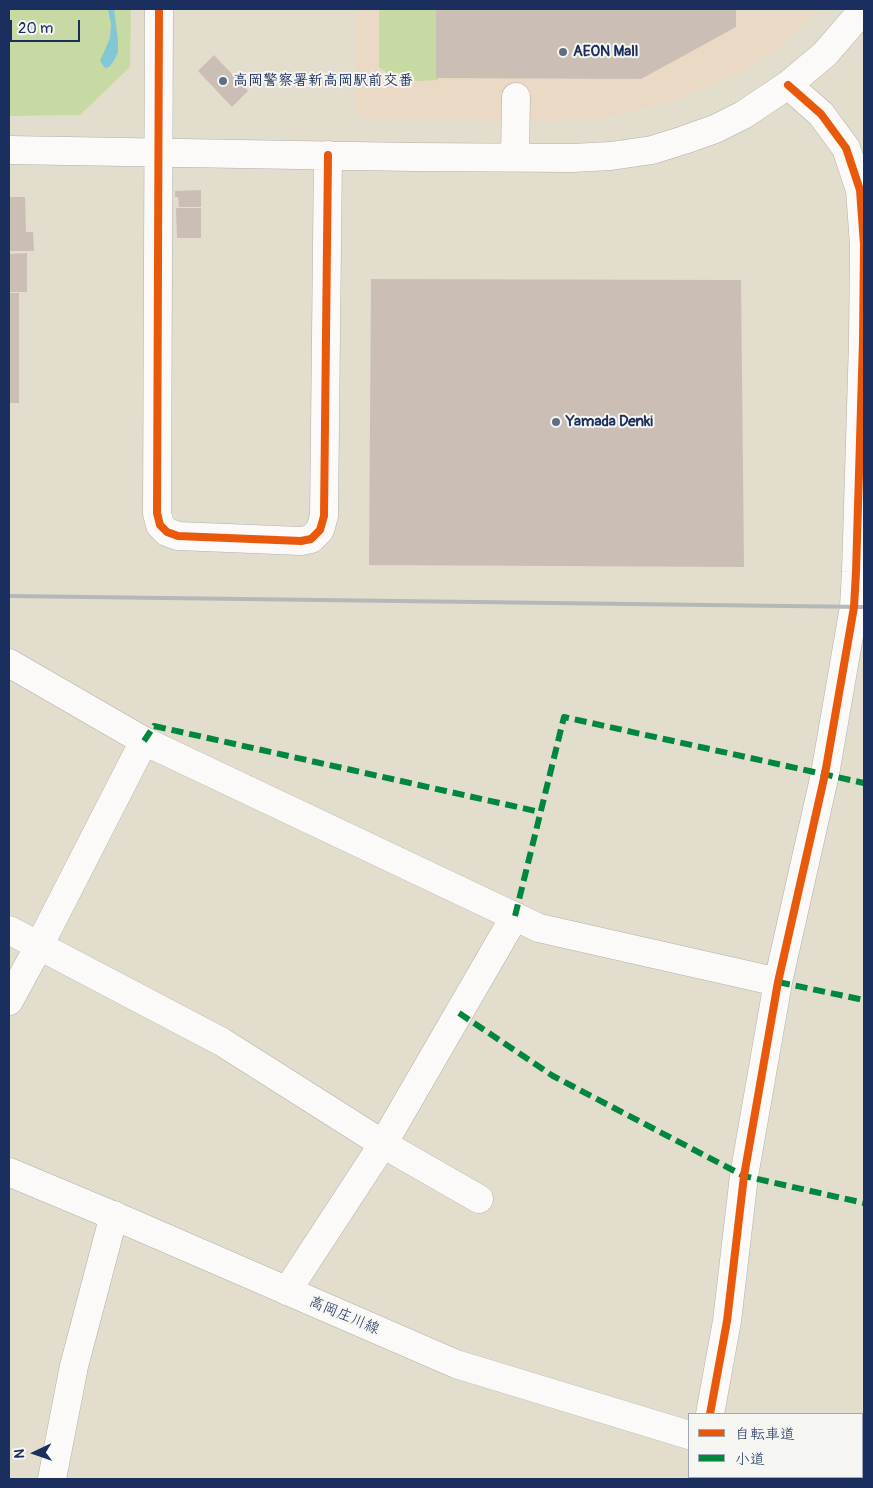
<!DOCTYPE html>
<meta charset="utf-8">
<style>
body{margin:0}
#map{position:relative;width:873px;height:1488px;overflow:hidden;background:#e3ddcd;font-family:Pangolin,"Klee One",sans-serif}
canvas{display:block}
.frame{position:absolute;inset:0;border:10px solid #1b2f5e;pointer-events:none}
.legend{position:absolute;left:688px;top:1413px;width:175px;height:65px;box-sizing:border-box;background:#f6f6f2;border:1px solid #9ea6b7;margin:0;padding:6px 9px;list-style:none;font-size:15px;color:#1b2f5e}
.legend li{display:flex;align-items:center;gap:10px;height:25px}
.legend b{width:25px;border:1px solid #9ea6b7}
.north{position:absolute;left:10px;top:1428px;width:50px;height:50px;-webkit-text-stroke:4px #f6f6f2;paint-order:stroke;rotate:267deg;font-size:14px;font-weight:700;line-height:20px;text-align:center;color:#1b2f5e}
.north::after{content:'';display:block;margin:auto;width:18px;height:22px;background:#1b2f5e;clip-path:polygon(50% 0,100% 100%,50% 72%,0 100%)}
.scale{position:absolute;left:10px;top:20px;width:70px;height:22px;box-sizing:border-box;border:2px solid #1b2f5e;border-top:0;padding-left:6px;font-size:15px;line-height:18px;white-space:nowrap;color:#1b2f5e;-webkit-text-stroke:4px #f6f6f2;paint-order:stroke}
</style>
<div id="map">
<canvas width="873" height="1488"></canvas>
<div class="frame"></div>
<ul class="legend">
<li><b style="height:6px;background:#e8590c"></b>自転車道</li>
<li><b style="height:6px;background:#00873e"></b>小道</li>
</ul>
<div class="north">N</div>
<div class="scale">20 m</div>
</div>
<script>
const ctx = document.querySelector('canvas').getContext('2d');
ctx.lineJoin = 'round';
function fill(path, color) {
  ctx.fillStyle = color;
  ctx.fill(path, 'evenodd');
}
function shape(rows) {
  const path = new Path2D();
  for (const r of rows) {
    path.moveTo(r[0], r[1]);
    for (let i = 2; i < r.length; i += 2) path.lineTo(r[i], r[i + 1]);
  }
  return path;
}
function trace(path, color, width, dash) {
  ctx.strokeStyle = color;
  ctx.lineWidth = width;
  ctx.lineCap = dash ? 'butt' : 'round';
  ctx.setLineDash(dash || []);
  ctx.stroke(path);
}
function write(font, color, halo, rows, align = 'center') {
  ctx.font = font + ' Pangolin,"Klee One",sans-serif';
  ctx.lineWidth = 4;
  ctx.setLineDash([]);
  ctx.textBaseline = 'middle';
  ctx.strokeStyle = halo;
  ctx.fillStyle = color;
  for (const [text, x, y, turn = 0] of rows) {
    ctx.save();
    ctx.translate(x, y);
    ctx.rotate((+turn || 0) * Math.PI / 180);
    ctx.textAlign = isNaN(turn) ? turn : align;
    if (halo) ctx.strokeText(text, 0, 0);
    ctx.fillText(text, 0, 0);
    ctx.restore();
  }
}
fill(shape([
 [355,9,817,9,810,19,776,49,738,73,675,101,602,118,544,122,355,118]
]), '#ead9c4');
fill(shape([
 [9,9,131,9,130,67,80,115,9,116],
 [379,9,438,9,438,80,399,82,379,67]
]), '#c7daa3');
fill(shape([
 [108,9,114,9,118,41,118,52,114,61,109,67,105,68,100,61,110,38,111,24]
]), '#83c7d5');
fill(shape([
 [436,9,736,9,736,27,641,79,436,78],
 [214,55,248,91,232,107,198,71],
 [201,190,201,207,179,207,178,197,175,197,175,191],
 [9,197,25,197,26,232,33,232,34,251,9,251],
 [176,208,201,208,201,238,177,238],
 [27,253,27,292,9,292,9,254],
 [371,279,741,280,744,567,369,565],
 [9,293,19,293,19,403,9,403]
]), '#cbbfb5');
const minor = shape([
 [159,9,157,513,160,525,167,532,178,536,301,541,311,539,320,530,324,516,328,155],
 [9,150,413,157,572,158,611,156,652,150,684,140,715,129,743,115,788,85,825,54,856,18,862,9],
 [515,157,516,97],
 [9,663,144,741,539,928,778,982],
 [9,930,222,1042,383,1144,479,1199],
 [9,1001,39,946,144,741],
 [287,1291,383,1144,515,916],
 [710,1414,727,1321,744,1176,778,982,825,774,854,607,856,572,863,341,864,245,860,190,846,148,821,114,788,85],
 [52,1479,74,1366,114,1215],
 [715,1479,716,1477]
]);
const major = shape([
 [9,1172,131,1223,456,1364,689,1435],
 [810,1477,817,1479]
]);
trace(minor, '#b1afa9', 29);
trace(major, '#b1afa9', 29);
trace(minor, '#fbfaf8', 28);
trace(major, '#fbfaf8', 28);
trace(shape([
 [9,596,864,607]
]), '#b5b7b9', 4);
trace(shape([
 [144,741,154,726,540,812],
 [515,916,564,717,864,783],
 [778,982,864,1000],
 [459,1013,553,1076,744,1176,864,1203]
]), '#00873e', 6, [12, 6]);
trace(shape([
 [159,9,157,513,160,525,167,532,178,536,301,541,311,539,320,530,324,516,328,155],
 [710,1414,727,1321,744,1176,778,982,825,774,854,607,856,572,863,341,864,245,860,190,846,148,821,114,788,85]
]), '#e8590c', 8);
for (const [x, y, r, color] of [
 [563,52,5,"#616c85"],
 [223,81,5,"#616c85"],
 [556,422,5,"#616c85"]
]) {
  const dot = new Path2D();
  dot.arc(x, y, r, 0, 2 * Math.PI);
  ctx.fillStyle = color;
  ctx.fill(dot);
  trace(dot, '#f6f6f2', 2);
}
write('bold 15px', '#1b2f5e', '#f6f6f2', [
 ["AEON Mall",573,52],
 ["高岡警察署新高岡駅前交番",233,81],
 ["Yamada Denki",566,422]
], 'left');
write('15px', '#1b2f5e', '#f6f6f2', [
 ["高岡庄川線",344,1316,23]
]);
</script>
